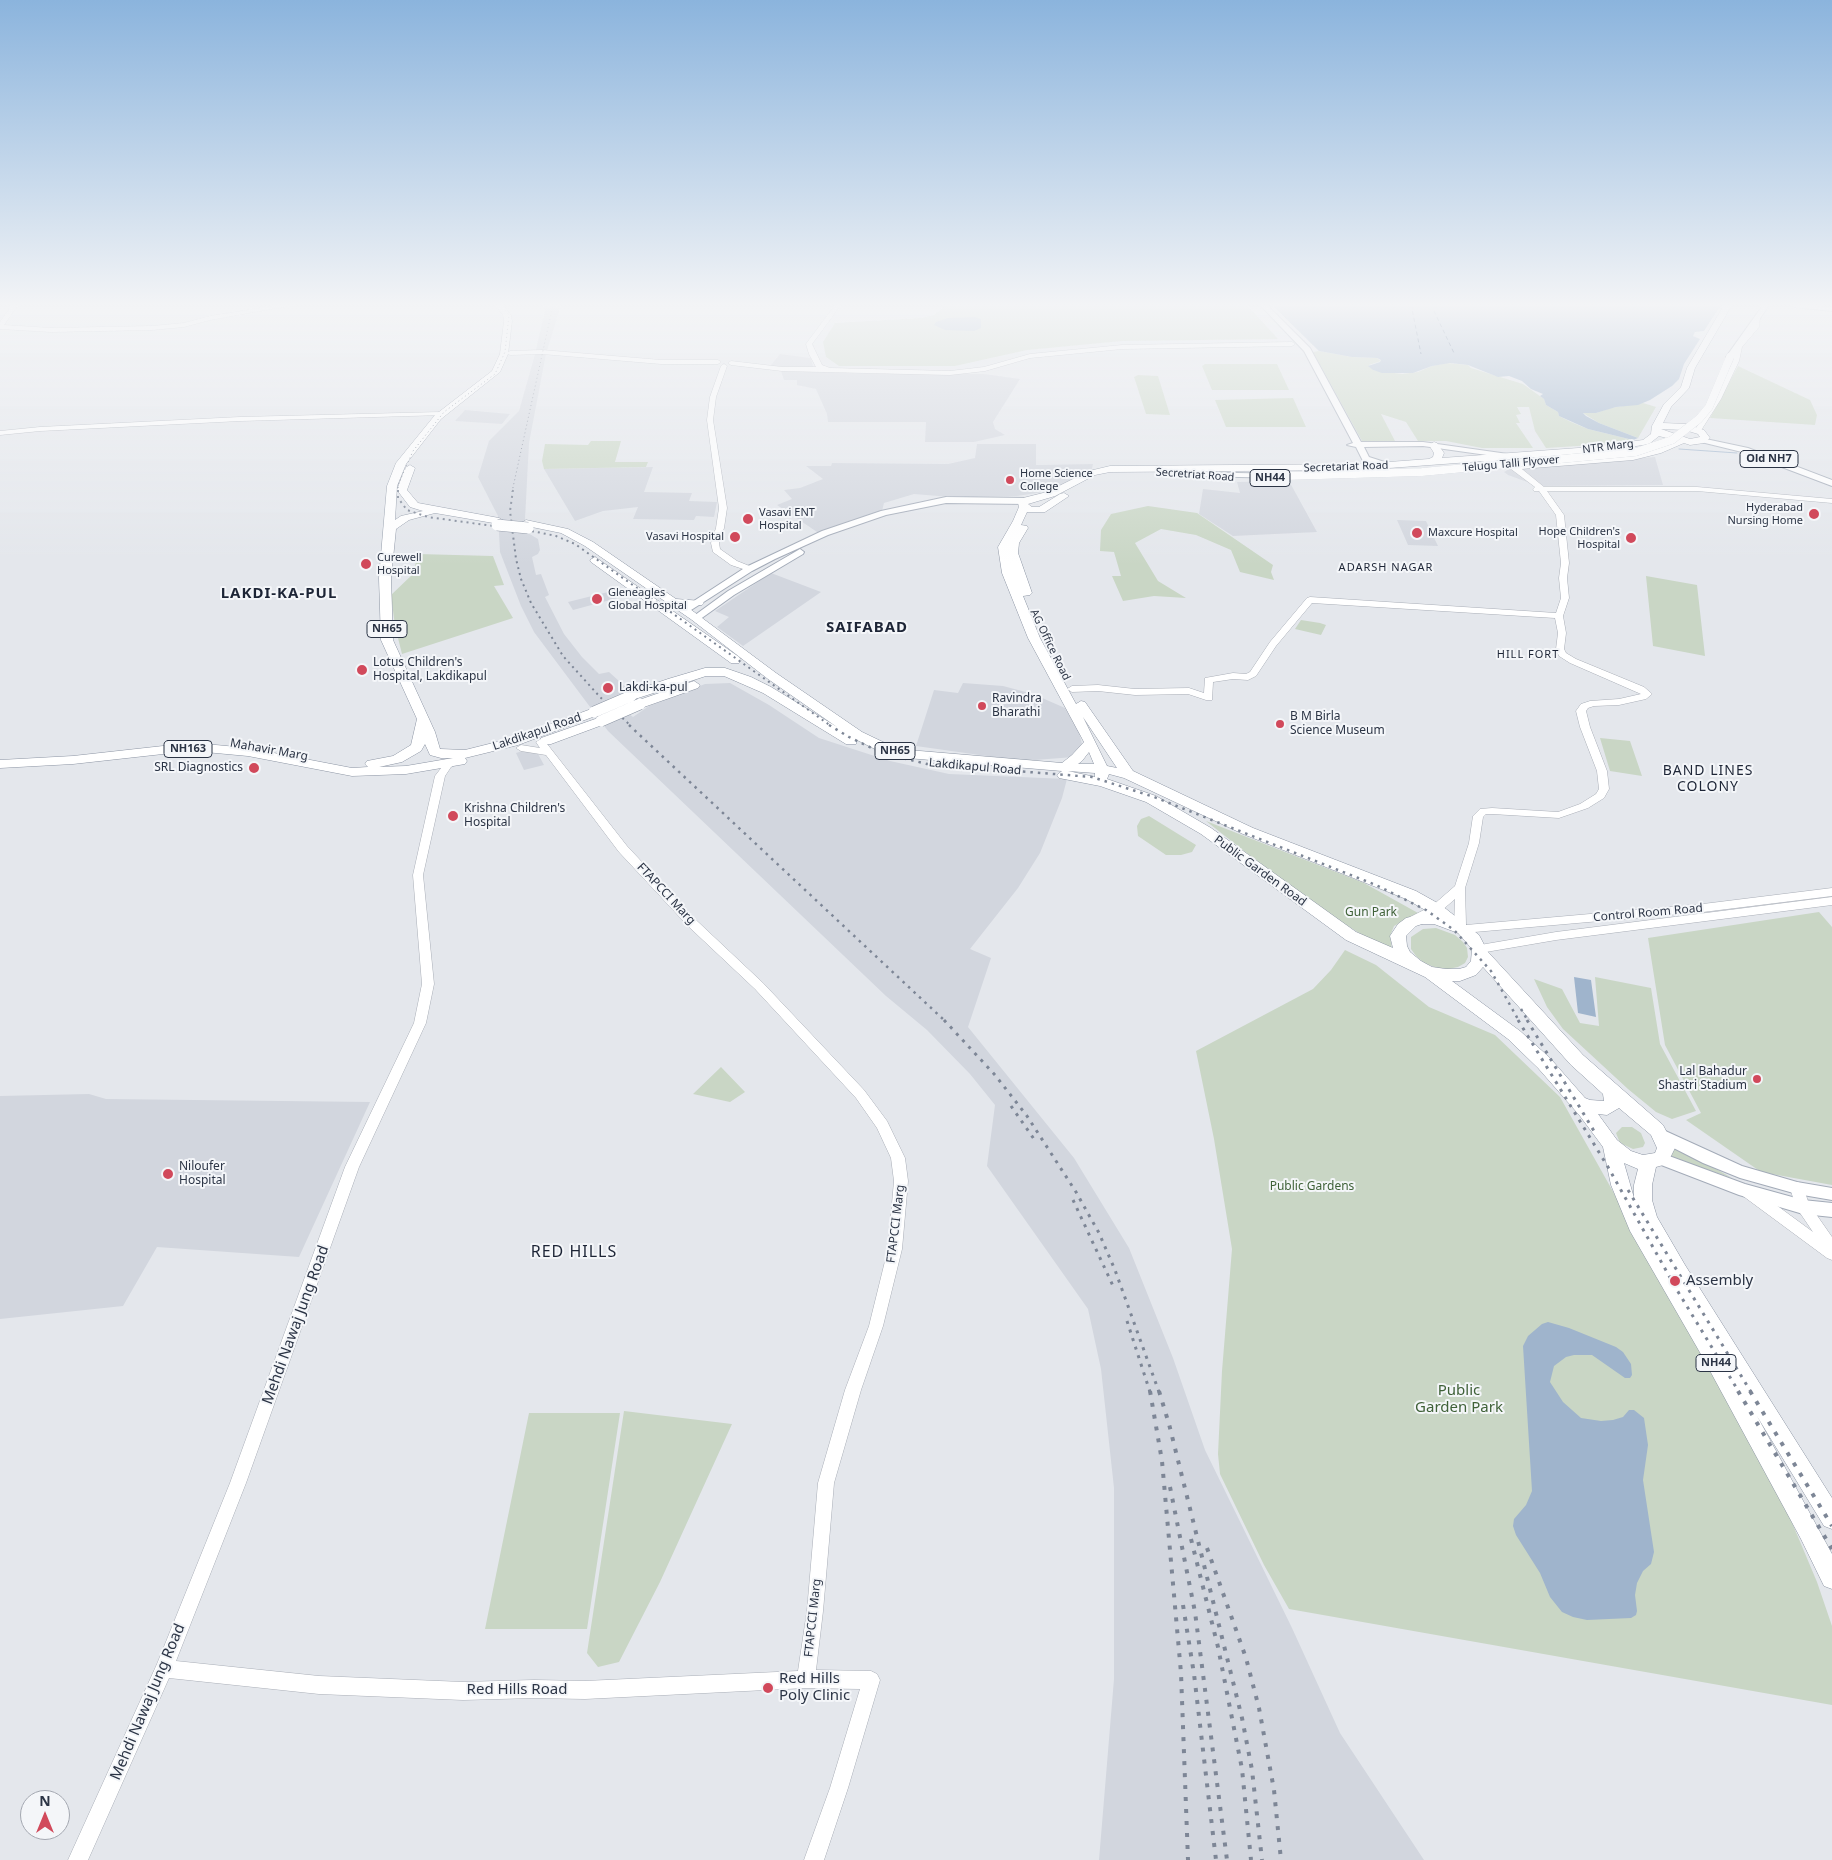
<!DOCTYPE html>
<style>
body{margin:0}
#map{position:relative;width:1832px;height:1860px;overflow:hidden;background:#e4e7ec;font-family:"Noto Sans",sans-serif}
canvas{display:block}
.north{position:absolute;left:20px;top:1790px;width:50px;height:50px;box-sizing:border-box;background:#f4f6f9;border:1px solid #a4a8b1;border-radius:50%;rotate:0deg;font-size:14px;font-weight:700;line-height:20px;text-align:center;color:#2b3445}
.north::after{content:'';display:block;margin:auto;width:18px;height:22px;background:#d1495b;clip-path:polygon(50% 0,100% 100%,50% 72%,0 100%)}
</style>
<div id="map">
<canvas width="1832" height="1860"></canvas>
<div class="north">N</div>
</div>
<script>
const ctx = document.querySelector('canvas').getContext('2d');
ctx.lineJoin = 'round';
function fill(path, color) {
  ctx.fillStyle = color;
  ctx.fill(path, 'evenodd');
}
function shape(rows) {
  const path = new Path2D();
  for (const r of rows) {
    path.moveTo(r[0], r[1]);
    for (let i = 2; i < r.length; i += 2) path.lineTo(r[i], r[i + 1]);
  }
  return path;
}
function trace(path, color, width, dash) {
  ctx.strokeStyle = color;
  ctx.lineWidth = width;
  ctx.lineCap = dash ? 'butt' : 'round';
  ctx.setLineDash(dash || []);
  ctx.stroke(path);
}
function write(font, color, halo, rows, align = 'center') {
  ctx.font = font + ' "Noto Sans",sans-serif';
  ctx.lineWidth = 4;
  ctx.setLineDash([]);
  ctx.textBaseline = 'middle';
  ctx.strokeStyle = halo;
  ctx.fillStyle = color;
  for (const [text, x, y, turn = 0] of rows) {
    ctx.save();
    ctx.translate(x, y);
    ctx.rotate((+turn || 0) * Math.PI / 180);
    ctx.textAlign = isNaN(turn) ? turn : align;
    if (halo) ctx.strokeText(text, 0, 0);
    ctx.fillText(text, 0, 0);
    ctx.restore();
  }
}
fill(shape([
 [521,305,561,305,546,354,529,443,525,520,530,531,528,533,538,539,540,550,538,554,532,557,536,575,541,574,549,595,545,597,564,634,582,657,599,674,609,672,629,690,609,699,633,717,649,706,705,684,730,683,769,705,819,738,890,761,949,774,1067,779,1062,798,1040,853,1018,888,970,949,991,958,968,1027,1074,1158,1129,1248,1173,1358,1205,1450,1292,1628,1340,1733,1424,1860,1099,1860,1114,1679,1114,1488,1101,1369,1088,1309,987,1166,995,1105,970,1074,927,1030,886,996,608,731,534,632,521,606,500,552,498,516,478,477,489,441,519,411,535,354,545,310,543,305],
 [780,354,811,358,813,367,809,369,770,366],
 [781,371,877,374,984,374,1020,379,993,422,995,429,1005,435,974,442,925,442,926,422,828,422,827,414,816,389,797,385,797,380,784,380],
 [465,410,510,414,502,424,455,421],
 [977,444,1036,444,1036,465,1093,464,1092,469,1050,491,1017,496,951,497,914,494,884,503,882,511,820,534,777,505,792,499,784,490,800,488,823,479,806,466,831,466,832,463,948,464,975,458],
 [1655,457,1663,485,1538,486,1508,475,1504,472,1511,468],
 [653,467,644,492,692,493,689,501,717,502,714,517,696,516,694,520,633,519,638,507,603,511,575,521,544,469],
 [1289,481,1317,532,1233,536,1199,514,1203,489,1240,493,1237,482],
 [1397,520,1426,521,1438,546,1408,545],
 [771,573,821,592,743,646,717,627,729,617,715,611],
 [620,589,625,596,573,610,568,602],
 [963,683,1003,686,1033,694,1065,708,1079,732,1082,744,1080,752,1074,757,1022,761,916,746,934,690,958,693],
 [529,749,537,752,544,765,524,770,516,753],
 [89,1094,106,1099,370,1102,299,1257,157,1247,123,1306,0,1319,0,1096]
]), '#d2d6de');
fill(shape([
 [946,305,1247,305,1278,339,1122,341,1027,350,955,366,839,366,826,357,823,342,835,323,920,318,934,315],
 [1319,351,1352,357,1377,358,1381,361,1369,365,1373,370,1402,374,1418,372,1432,366,1447,363,1468,365,1471,368,1523,384,1544,399,1546,405,1558,412,1559,416,1571,422,1588,429,1633,440,1594,445,1546,448,1535,431,1529,407,1517,407,1521,414,1516,415,1520,423,1516,423,1533,448,1482,448,1446,441,1418,441,1406,422,1381,414,1395,441,1362,441,1313,352],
 [1205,364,1277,364,1289,390,1212,390,1202,366],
 [1738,366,1810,400,1817,415,1815,425,1710,418],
 [1138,375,1158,376,1170,415,1146,414,1134,377],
 [1293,398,1306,427,1226,427,1215,400],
 [1643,403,1656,407,1638,438,1599,423,1583,413,1596,413,1610,408],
 [591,441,621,441,615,462,648,462,646,467,544,469,542,461,545,444,588,445],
 [1148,506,1197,513,1273,565,1271,572,1274,580,1240,572,1231,550,1196,535,1161,529,1135,543,1158,581,1186,598,1154,596,1123,601,1112,576,1121,576,1114,552,1100,551,1101,530,1111,514],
 [418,554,493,556,504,585,494,586,513,618,402,654,395,626,391,595,413,574],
 [1646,576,1697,585,1705,656,1653,646],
 [1301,620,1320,623,1326,625,1321,635,1295,629],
 [1600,738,1630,741,1642,776,1610,771],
 [1149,816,1196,845,1192,852,1181,855,1166,855,1138,836,1137,826,1141,819],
 [1206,821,1364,883,1418,913,1394,926,1390,936,1392,950,1372,941,1306,900],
 [1819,912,1832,927,1832,1185,1761,1172,1686,1120,1701,1113,1665,1045,1648,938],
 [1436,928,1455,935,1463,942,1467,948,1468,957,1465,963,1458,967,1448,969,1437,968,1424,963,1416,956,1411,949,1411,937,1423,929],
 [1345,950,1376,965,1429,1007,1495,1035,1560,1097,1772,1475,1817,1582,1832,1626,1832,1705,1289,1609,1264,1565,1220,1474,1218,1454,1222,1371,1232,1249,1214,1139,1196,1051,1313,989,1331,970],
 [1595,977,1651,988,1660,1044,1696,1111,1672,1119,1656,1112,1628,1089,1563,1029,1547,1007,1534,979,1562,989,1580,1023,1599,1026],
 [721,1067,745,1092,730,1102,693,1094],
 [1622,1127,1632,1127,1641,1133,1645,1143,1643,1147,1633,1149,1620,1143,1616,1133],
 [1674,1145,1732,1178,1688,1163,1671,1160],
 [624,1411,732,1424,660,1582,619,1662,598,1667,587,1653],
 [529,1413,620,1413,587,1629,485,1629]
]), '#c9d6c5');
fill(shape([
 [1272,305,1721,305,1704,331,1695,332,1693,336,1700,339,1684,364,1679,379,1672,386,1650,400,1638,405,1616,407,1596,413,1583,413,1586,416,1599,423,1638,438,1633,440,1588,429,1559,416,1558,412,1546,405,1544,399,1540,396,1543,394,1531,389,1522,381,1509,376,1498,377,1468,365,1450,363,1432,366,1413,373,1382,373,1373,370,1368,366,1380,362,1381,360,1377,358,1352,357,1319,351],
 [975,317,981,319,981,328,974,331,945,330,934,325,936,322,948,318],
 [1574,977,1591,980,1596,1017,1578,1013],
 [1548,1322,1569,1328,1616,1347,1623,1352,1631,1364,1632,1375,1630,1378,1625,1378,1592,1355,1574,1355,1566,1357,1554,1366,1550,1382,1563,1402,1581,1418,1601,1421,1613,1420,1623,1417,1629,1410,1634,1410,1644,1418,1648,1445,1643,1480,1654,1552,1651,1564,1643,1571,1637,1583,1635,1595,1637,1611,1636,1615,1631,1618,1587,1620,1573,1617,1562,1612,1550,1597,1540,1573,1516,1535,1513,1526,1514,1519,1526,1505,1532,1491,1523,1346,1528,1336,1542,1324]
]), '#9fb4cc');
trace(shape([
 [1679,449,1737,453]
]), '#9fb4cc', 1);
trace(shape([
 [1415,305,1412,309,1421,354],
 [1438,305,1434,311,1454,353]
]), '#34527a', 1, [4, 3]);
const secondary = shape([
 [12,305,18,305,4,325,51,328,152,326,184,323,210,316,279,305,294,305,210,320,184,327,152,330,51,332,0,329,0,322,12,305],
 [835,305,841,305,812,344,822,365,830,368,950,371,984,367,1030,354,1122,345,1292,342,1295,344,1292,346,1122,349,1030,358,985,371,950,375,782,371,731,365,728,363,731,361,782,367,816,367,809,354,806,344,835,305],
 [1755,316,1760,317,1759,327,1742,347,1739,361,1721,399,1700,432,1696,432,1694,431,1715,399,1733,361,1736,347,1753,327,1755,316],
 [542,350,661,360,718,360,721,362,718,364,661,364,542,354,510,355,507,353,510,351,542,350],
 [724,364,727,366,716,397,713,420,727,508,724,528,719,543,720,549,737,561,752,567,753,569,749,571,731,565,713,552,711,543,716,528,719,508,707,420,710,397,721,366,724,364],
 [441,412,444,414,443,415,240,421,40,431,0,435,0,431,40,427,240,417,441,412],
 [1477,456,1517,465,1544,487,1697,487,1832,499,1832,503,1697,491,1547,491,1564,515,1569,563,1567,578,1569,598,1563,616,1566,633,1564,649,1566,653,1576,659,1644,687,1652,694,1646,699,1619,705,1594,706,1588,708,1586,711,1590,727,1607,771,1609,789,1604,798,1588,808,1559,818,1492,814,1486,814,1483,817,1479,843,1465,888,1466,925,1703,904,1832,888,1832,896,1703,912,1463,933,1454,927,1455,899,1440,912,1418,923,1410,923,1408,920,1410,917,1432,906,1455,886,1469,843,1473,816,1480,809,1492,808,1558,812,1580,804,1596,794,1599,789,1597,771,1580,727,1576,711,1581,704,1590,701,1619,699,1641,694,1570,663,1559,656,1556,649,1558,633,1555,618,1312,603,1276,646,1256,676,1248,680,1233,679,1213,682,1212,700,1206,700,1188,694,1135,695,1098,691,1072,692,1067,689,1072,686,1098,685,1135,689,1189,688,1204,693,1205,678,1233,673,1246,674,1250,672,1270,642,1307,598,1310,597,1556,613,1561,598,1559,578,1561,563,1556,515,1539,491,1534,491,1533,489,1535,487,1511,469,1477,460,1477,456],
 [541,739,544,740,627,846,696,920,763,983,864,1090,887,1121,905,1158,908,1181,902,1249,883,1326,861,1390,834,1483,823,1611,816,1670,871,1671,877,1674,880,1680,848,1788,824,1860,804,1860,830,1788,860,1689,806,1688,585,1699,534,1698,463,1700,319,1694,169,1678,88,1860,68,1860,157,1664,230,1483,345,1167,414,1023,422,984,413,875,435,776,445,763,457,758,462,761,451,767,445,776,423,875,434,984,426,1023,359,1167,246,1483,176,1661,319,1676,463,1682,534,1680,585,1681,798,1671,807,1611,818,1483,845,1390,869,1326,888,1249,894,1181,891,1158,877,1128,856,1098,755,989,688,926,619,852,546,755,521,751,516,748,521,745,540,748,536,742,541,739],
 [1832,897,1832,905,1556,940,1480,953,1474,949,1480,945,1556,932,1832,897],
 [1797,1182,1802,1184,1809,1204,1832,1237,1832,1260,1827,1258,1743,1196,1741,1192,1743,1188,1748,1186,1753,1188,1813,1232,1796,1207,1790,1188,1792,1184,1797,1182]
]);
const primary = shape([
 [1260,305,1267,305,1310,348,1361,442,1423,442,1508,454,1512,456,1508,458,1423,446,1364,447,1369,457,1394,465,1390,467,1375,465,1363,461,1356,447,1347,445,1353,443,1304,351,1260,305],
 [1763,305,1769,305,1733,359,1727,359,1726,357,1763,305],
 [1791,305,1832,307,1832,311,1794,307,1791,305],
 [1701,438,1748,448,1832,480,1832,486,1742,452,1701,442,1701,438],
 [1188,472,1287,474,1291,476,1287,478,1191,476,1187,474,1188,472],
 [946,497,1026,498,1030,501,1026,504,946,503,886,515,828,535,775,559,752,571,688,612,685,613,680,610,746,567,822,531,881,511,946,497],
 [800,549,804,552,803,554,734,595,699,620,696,621,691,618,728,591,800,549],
 [1661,1129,1742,1166,1797,1182,1832,1188,1832,1200,1797,1194,1740,1178,1703,1163,1656,1139,1654,1135,1656,1131,1661,1129],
 [1661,1153,1745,1184,1803,1200,1832,1203,1832,1217,1803,1214,1739,1195,1656,1163,1654,1159,1656,1155,1661,1153]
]);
const highway = shape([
 [495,305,503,305,511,315,512,321,508,354,500,372,441,419,406,464,397,486,395,520,401,516,423,511,410,507,397,490,405,468,410,465,415,468,407,490,418,503,499,518,504,521,499,524,435,513,409,520,396,529,391,578,393,640,435,732,440,749,465,750,509,739,594,708,598,709,600,712,598,715,518,745,465,758,467,761,465,764,406,774,352,776,248,756,205,752,163,754,73,764,0,768,0,760,73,756,163,746,205,744,248,748,352,768,368,767,365,764,367,761,393,756,411,745,417,719,381,640,379,578,387,486,396,463,435,415,492,371,500,354,504,321,503,315,495,305],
 [425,744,430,755,441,758,453,758,406,766,379,767,402,762,421,751,425,744],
 [1724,305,1732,305,1695,368,1689,388,1671,407,1663,423,1686,424,1704,430,1710,438,1704,443,1690,445,1684,443,1661,453,1633,460,1521,469,1518,468,1518,464,1633,454,1655,449,1674,440,1659,436,1649,444,1592,453,1362,470,1110,472,1095,475,1055,496,1028,504,1032,507,1039,507,1060,494,1064,493,1069,496,1045,512,1027,512,1021,525,1027,526,1028,528,1019,543,1018,553,1032,593,1030,595,1023,596,1040,638,1076,704,1081,701,1085,702,1133,771,1253,828,1416,891,1441,905,1479,935,1488,952,1583,1055,1663,1125,1675,1148,1667,1164,1656,1167,1652,1185,1652,1200,1657,1217,1685,1265,1832,1498,1832,1529,1824,1526,1757,1416,1832,1554,1832,1589,1824,1586,1801,1539,1702,1356,1630,1231,1611,1185,1603,1147,1580,1116,1538,1068,1508,1039,1425,977,1346,940,1201,834,1146,802,1100,786,1059,778,1057,775,1062,771,907,758,875,749,857,740,856,744,846,744,763,693,724,676,706,676,635,699,627,699,625,696,627,693,668,679,705,668,725,668,751,677,771,687,837,727,768,679,692,620,585,546,561,533,522,525,521,523,526,520,568,529,593,542,676,599,702,601,704,603,702,605,686,606,776,673,862,732,885,743,908,750,1062,763,1072,755,1084,742,1028,638,1002,573,998,547,1013,521,1019,507,1018,503,1023,498,1047,492,1089,471,1110,466,1362,464,1429,459,1433,457,1434,453,1429,445,1434,442,1437,443,1444,453,1442,458,1592,447,1643,440,1651,434,1652,426,1664,404,1681,387,1687,368,1724,305],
 [1661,429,1685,430,1698,434,1700,437,1690,439,1661,429],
 [1083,717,1117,768,1107,766,1083,717],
 [1089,752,1094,764,1078,764,1082,761,1089,752],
 [1068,771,1095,773,1095,777,1068,771],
 [1109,774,1124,778,1243,834,1406,899,1432,914,1422,914,1406,918,1398,924,1390,936,1393,948,1356,932,1211,828,1156,796,1107,779,1109,774],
 [1422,924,1434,924,1458,933,1472,949,1471,961,1466,967,1459,969,1446,969,1432,967,1421,961,1410,952,1407,946,1406,936,1416,926,1422,924],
 [1483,967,1571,1065,1603,1094,1604,1101,1590,1100,1585,1098,1550,1058,1520,1031,1452,981,1460,981,1476,975,1483,967],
 [1619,1108,1651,1135,1657,1148,1655,1153,1643,1155,1631,1151,1617,1140,1598,1114,1607,1115,1619,1108],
 [1624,1163,1638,1169,1634,1185,1634,1198,1624,1163],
 [595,557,739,657,741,660,739,663,731,663,591,562,590,560,595,557],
 [694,681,700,685,698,688,644,707,640,708,634,704,636,701,694,681],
 [601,717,605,718,607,721,605,724,551,744,541,744,540,741,541,738,601,717]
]);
trace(secondary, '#a9aeb7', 1);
trace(primary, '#a3abb8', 2);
trace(highway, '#8b94a3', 1);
fill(secondary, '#fff');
fill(primary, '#fff');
fill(highway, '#fff');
trace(shape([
 [398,492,398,485,413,451,444,412,495,374,505,352,509,315,501,305],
 [512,492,553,305]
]), '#7d8696', 1, [1, 3]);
trace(shape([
 [398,490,398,498,407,510,428,517,537,532,556,536,575,544,831,726],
 [513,490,510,511,516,559,521,579,531,603,563,656,600,697,631,726]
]), '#7d8696', 2, [2, 4]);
trace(shape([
 [629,725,945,1021],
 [829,725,849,737,882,753,927,764,1092,777,1154,797,1376,885,1426,910,1454,930,1491,971,1519,1021],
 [1521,1009,1528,1021]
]), '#7d8696', 2.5, [2.5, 5]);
trace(shape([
 [944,1020,995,1075,1027,1116,1076,1192,1099,1233,1115,1270,1159,1392],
 [1518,1020,1608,1167,1677,1290,1739,1392],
 [1527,1020,1594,1131],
 [1011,1106,1034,1139],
 [1628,1190,1751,1392],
 [1073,1200,1114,1288],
 [1127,1321,1150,1392]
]), '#7d8696', 3, [3, 6]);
trace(shape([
 [1150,1391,1162,1461,1181,1673,1188,1860],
 [1159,1391,1169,1424,1242,1718,1252,1770,1262,1860],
 [1738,1391,1832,1549],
 [1750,1391,1832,1526],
 [1170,1487,1195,1612,1227,1860],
 [1191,1539,1218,1647,1242,1769,1251,1860],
 [1207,1548,1246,1658,1259,1708,1274,1790,1281,1860],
 [1183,1605,1194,1674,1216,1860]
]), '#7d8696', 4, [4, 8]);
const primaryBridge = shape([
 [1287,476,1422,472,1636,452,1672,440,1699,419,1709,407,1730,357]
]);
const highwayBridge = shape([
 [497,525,528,528],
 [594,712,631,696],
 [601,721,640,704]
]);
trace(primaryBridge, '#a3abb8', 8, []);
trace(highwayBridge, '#8b94a3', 12, []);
trace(primaryBridge, '#fff', 8);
trace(highwayBridge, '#fff', 11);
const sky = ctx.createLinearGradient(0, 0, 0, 565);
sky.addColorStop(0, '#8bb4dd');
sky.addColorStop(0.54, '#f3f4f6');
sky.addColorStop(1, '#f3f4f600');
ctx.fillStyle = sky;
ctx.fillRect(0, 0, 1832, 565);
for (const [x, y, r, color] of [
 [1010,480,5,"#d1495b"],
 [1814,514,6,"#d1495b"],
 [748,519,6,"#d1495b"],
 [1417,533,6,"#d1495b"],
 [735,537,6,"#d1495b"],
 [1631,538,6,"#d1495b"],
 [366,564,6,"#d1495b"],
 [597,599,6,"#d1495b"],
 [362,670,6,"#d1495b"],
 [608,688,6,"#d1495b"],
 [982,706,5,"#d1495b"],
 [1280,724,5,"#d1495b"],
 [254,768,6,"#d1495b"],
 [453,816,6,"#d1495b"],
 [1757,1079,5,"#d1495b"],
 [168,1174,6,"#d1495b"],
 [1675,1281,6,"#d1495b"],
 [768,1688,6,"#d1495b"]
]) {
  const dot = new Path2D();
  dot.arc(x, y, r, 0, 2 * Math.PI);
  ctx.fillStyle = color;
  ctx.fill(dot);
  trace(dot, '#f4f6f9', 2);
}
write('11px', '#2b3445', '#f4f6f9', [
 ["NTR Marg",1608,447,-7],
 ["Telugu Talli Flyover",1511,464,-5],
 ["Secretariat Road",1346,467,-2],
 ["Secretriat Road",1195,475,4],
 ["AG Office Road",1050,645,64]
]);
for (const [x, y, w] of [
 [1769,459,58],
 [1270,478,40],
 [387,629,40],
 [188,749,48],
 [895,751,40],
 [1716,1363,40]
]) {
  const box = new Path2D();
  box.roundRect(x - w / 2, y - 8.5, w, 17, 4);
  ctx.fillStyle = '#f4f6f9';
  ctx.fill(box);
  trace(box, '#2b3445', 1);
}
write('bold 11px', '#2b3445', null, [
 ["Old NH7",1769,459],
 ["NH44",1270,478],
 ["NH65",387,629],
 ["NH163",188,749],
 ["NH65",895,751],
 ["NH44",1716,1363]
]);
write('11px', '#2b3445', '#f4f6f9', [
 ["Home Science",1020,474],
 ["College",1020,487],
 ["Hyderabad",1803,508,"right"],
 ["Nursing Home",1803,521,"right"],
 ["Vasavi ENT",759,513],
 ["Hospital",759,526],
 ["Hope Children's",1620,532,"right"],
 ["Hospital",1620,545,"right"],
 ["Maxcure Hospital",1428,533],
 ["Vasavi Hospital",724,537,"right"],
 ["Curewell",377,558],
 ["Hospital",377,571],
 ["Gleneagles",608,593],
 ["Global Hospital",608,606]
], 'left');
ctx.letterSpacing = '1px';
write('11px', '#1d2536', '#f4f6f9', [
 ["ADARSH NAGAR",1386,568],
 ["HILL FORT",1528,655]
]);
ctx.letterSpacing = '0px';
write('12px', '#2b3445', '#f4f6f9', [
 ["Lotus Children's",373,663],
 ["Hospital, Lakdikapul",373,677],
 ["Lakdi-ka-pul",619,688],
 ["Ravindra",992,699],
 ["Bharathi",992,713],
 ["B M Birla",1290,717],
 ["Science Museum",1290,731],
 ["SRL Diagnostics",243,768,"right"],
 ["Krishna Children's",464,809],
 ["Hospital",464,823],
 ["Lal Bahadur",1747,1072,"right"],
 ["Shastri Stadium",1747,1086,"right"],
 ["Niloufer",179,1167],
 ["Hospital",179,1181]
], 'left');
write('12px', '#2b3445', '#f4f6f9', [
 ["Lakdikapul Road",537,732,-19],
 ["Mahavir Marg",269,750,10],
 ["Lakdikapul Road",975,767,5],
 ["Public Garden Road",1260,871,36],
 ["FTAPCCI Marg",666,894,47],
 ["Control Room Road",1648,913,-5],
 ["FTAPCCI Marg",896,1224,-83],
 ["FTAPCCI Marg",813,1618,-84]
]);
write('12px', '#3f6138', '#f4f6f9', [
 ["Gun Park",1371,913],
 ["Public Gardens",1312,1187]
]);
ctx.letterSpacing = '1px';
write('14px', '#1d2536', '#f4f6f9', [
 ["BAND LINES",1708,771],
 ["COLONY",1708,787]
]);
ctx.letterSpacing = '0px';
ctx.letterSpacing = '1px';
write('bold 15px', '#1d2536', '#f4f6f9', [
 ["LAKDI-KA-PUL",279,594],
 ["SAIFABAD",867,628]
]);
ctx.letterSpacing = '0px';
write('15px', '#2b3445', '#f4f6f9', [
 ["Assembly",1686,1281],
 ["Red Hills",779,1679],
 ["Poly Clinic",779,1696]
], 'left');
write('15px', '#2b3445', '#f4f6f9', [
 ["Mehdi Nawaj Jung Road",296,1325,-70],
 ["Red Hills Road",517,1690],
 ["Mehdi Nawaj Jung Road",148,1702,-67]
]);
write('15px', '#3f6138', '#f4f6f9', [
 ["Public",1459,1391],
 ["Garden Park",1459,1408]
]);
ctx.letterSpacing = '1px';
write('16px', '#1d2536', '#f4f6f9', [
 ["RED HILLS",574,1252]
]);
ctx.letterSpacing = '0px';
</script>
